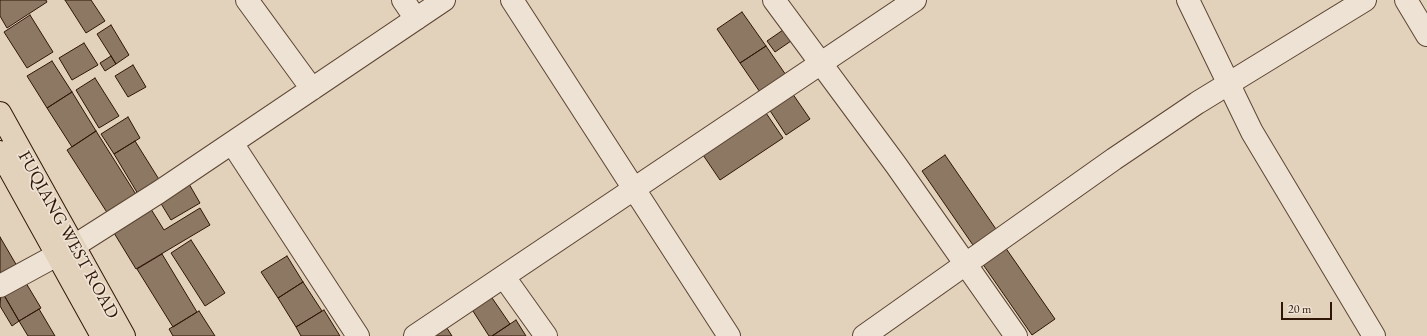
<!DOCTYPE html>
<style>
body{margin:0}
#map{position:relative;width:1427px;height:336px;overflow:hidden;background:#e3d2bb;font-family:"EB Garamond",serif}
canvas{display:block}
.scale{position:absolute;left:1281px;top:302px;width:51px;height:18px;box-sizing:border-box;border:2px solid #2f1606;border-top:0;padding-left:5px;font-size:12px;line-height:14px;white-space:nowrap;color:#2f1606;-webkit-text-stroke:3px #ede2d3;paint-order:stroke}
</style>
<div id="map">
<canvas width="1427" height="336"></canvas>
<div class="scale">20 m</div>
</div>
<script>
const ctx = document.querySelector('canvas').getContext('2d');
ctx.lineJoin = 'round';
function fill(path, color) {
  ctx.fillStyle = color;
  ctx.fill(path, 'evenodd');
}
function shape(rows) {
  const path = new Path2D();
  for (const r of rows) {
    path.moveTo(r[0], r[1]);
    for (let i = 2; i < r.length; i += 2) path.lineTo(r[i], r[i + 1]);
  }
  return path;
}
function trace(path, color, width, dash) {
  ctx.strokeStyle = color;
  ctx.lineWidth = width;
  ctx.lineCap = dash ? 'butt' : 'round';
  ctx.setLineDash(dash || []);
  ctx.stroke(path);
}
function write(font, color, halo, rows, align = 'center') {
  ctx.font = font + ' "EB Garamond",serif';
  ctx.lineWidth = 3.5;
  ctx.setLineDash([]);
  ctx.textBaseline = 'middle';
  ctx.strokeStyle = halo;
  ctx.fillStyle = color;
  for (const [text, x, y, turn = 0] of rows) {
    ctx.save();
    ctx.translate(x, y);
    ctx.rotate((+turn || 0) * Math.PI / 180);
    ctx.textAlign = isNaN(turn) ? turn : align;
    if (halo) ctx.strokeText(text, 0, 0);
    ctx.fillText(text, 0, 0);
    ctx.restore();
  }
}
const building = shape([
 [0,0,46,0,47,2,7,28,0,16,0,0],
 [65,0,91,0,105,21,86,33,65,0],
 [742,12,766,46,740,63,717,29,742,12],
 [30,15,53,52,27,68,4,32,30,15],
 [111,25,129,55,116,64,97,34,111,25],
 [783,30,791,41,775,52,767,41,783,30],
 [84,43,98,65,72,80,59,58,84,43],
 [766,46,788,78,762,95,740,63,766,46],
 [111,56,116,64,105,71,100,63,111,56],
 [52,61,72,92,47,108,27,76,52,61],
 [133,65,146,87,128,97,115,76,133,65],
 [95,78,119,116,99,128,76,90,95,78],
 [790,90,810,119,786,135,767,106,790,90],
 [72,92,96,131,72,147,47,108,72,92],
 [764,110,783,138,720,180,701,152,764,110],
 [128,117,140,138,114,154,101,134,128,117],
 [96,131,137,196,108,214,67,150,96,131],
 [135,141,160,181,138,194,114,154,135,141],
 [945,155,998,232,975,248,922,171,945,155],
 [189,184,200,203,171,220,160,202,189,184],
 [149,206,164,230,200,208,210,225,136,269,111,228,149,206],
 [0,237,17,266,0,276,0,237],
 [191,240,225,293,205,306,171,253,191,240],
 [1005,247,1055,319,1032,335,982,263,1005,247],
 [162,254,197,312,173,327,137,269,162,254],
 [287,256,303,282,278,298,261,272,287,256],
 [23,278,41,308,19,321,1,290,23,278],
 [303,282,322,311,296,327,278,298,303,282],
 [1,290,19,321,12,326,0,306,1,290],
 [490,295,510,324,492,336,489,336,471,308,490,295],
 [39,309,55,336,28,336,19,321,39,309],
 [324,310,340,336,301,336,296,327,324,310],
 [199,311,215,336,173,336,169,329,199,311],
 [516,320,526,336,492,336,516,320],
 [445,325,452,336,430,336,445,325]
]);
fill(building, '#8d7864');
trace(building, '#2f1606', 1);
const minor = shape([
 [247,0,312,89],
 [403,0,416,19],
 [512,0,729,336],
 [774,0,896,165,1016,336],
 [1188,0,1252,132,1374,336],
 [1406,0,1427,35],
 [232,143,358,336],
 [74,246,159,192,444,0],
 [504,277,546,336],
 [0,286,57,255],
 [415,336,915,0],
 [864,336,1114,159,1197,103,1365,0]
]);
const major = shape([
 [0,113,124,336],
 [0,152,102,336]
]);
trace(minor, '#5c4533', 24);
trace(major, '#2f1606', 24);
trace(minor, '#ede2d3', 22);
trace(major, '#e3d2bb', 22);
write('18px', '#2f1606', '#ede2d3', [
 ["FUQIANG WEST ROAD",68,235,61]
]);
</script>
